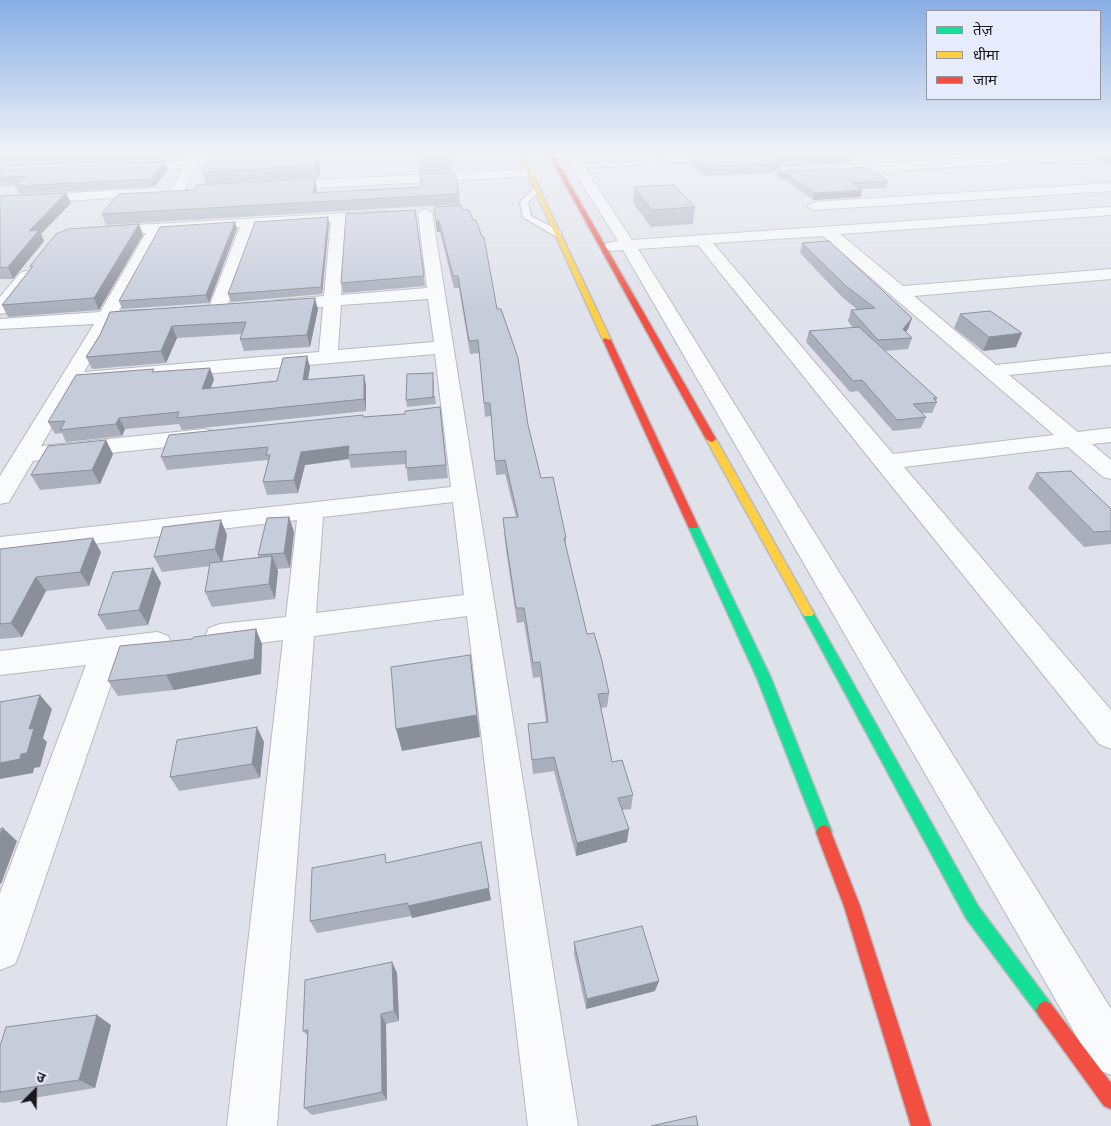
<!DOCTYPE html>
<meta charset="utf-8">
<style>
body{margin:0}
#map{position:relative;width:1111px;height:1126px;overflow:hidden;background:#dfe2ea;font-family:"Playfair Display","Noto Sans Devanagari",serif}
canvas{display:block}
.legend{position:absolute;left:926px;top:10px;width:175px;height:90px;box-sizing:border-box;background:#e7ecfc;border:1px solid #9498a4;margin:0;padding:6px 9px;list-style:none;font-size:15px;color:#18191f}
.legend li{display:flex;align-items:center;gap:10px;height:25px}
.legend b{width:25px;border:1px solid #9498a4}
.north{position:absolute;left:10px;top:1066px;width:50px;height:50px;-webkit-text-stroke:4px #e7ecfc;paint-order:stroke;rotate:23deg;font-size:14px;font-weight:700;line-height:20px;text-align:center;color:#18191f}
.north::after{content:'';display:block;margin:auto;width:18px;height:22px;background:#18191f;clip-path:polygon(50% 0,100% 100%,50% 72%,0 100%)}
</style>
<div id="map">
<canvas width="1111" height="1126"></canvas>
<ul class="legend">
<li><b style="height:6px;background:#16e098"></b>तेज़</li>
<li><b style="height:6px;background:#ffcf43"></b>धीमा</li>
<li><b style="height:6px;background:#f24e42"></b>जाम</li>
</ul>
<div class="north">उ</div>
</div>
<script>
const ctx = document.querySelector('canvas').getContext('2d');
ctx.lineJoin = 'round';
function shape(rows) {
  const path = new Path2D();
  for (const r of rows) {
    path.moveTo(r[0], r[1]);
    for (let i = 2; i < r.length; i += 2) path.lineTo(r[i], r[i + 1]);
  }
  return path;
}
function trace(path, color, width, dash) {
  ctx.strokeStyle = color;
  ctx.lineWidth = width;
  ctx.lineCap = dash ? 'butt' : 'round';
  ctx.setLineDash(dash || []);
  ctx.stroke(path);
}
function fill(path, color) {
  ctx.fillStyle = color;
  ctx.fill(path, 'evenodd');
}
const lane = shape([
 [699,158,701,159,701,161,577,168,574,166,577,164,699,158],
 [534,188,541,190,528,202,531,216,561,232,561,236,555,236,523,217,520,202,534,188]
]);
const street = shape([
 [191,153,203,153,184,191,177,195,170,191,183,168,129,171,123,167,129,163,187,161,191,153],
 [563,153,575,153,632,240,1111,207,1111,215,840,234,903,286,1111,269,1111,279,914,296,996,365,1111,353,1111,365,1009,375,1078,432,1111,428,1111,442,1092,444,1111,460,1111,479,1103,477,1068,447,904,467,1111,710,1111,749,1099,744,698,245,638,249,1111,1009,1111,1075,1095,1068,623,250,612,251,607,249,604,246,607,243,618,241,563,153],
 [823,236,892,296,1054,435,893,454,713,243,823,236],
 [1064,153,1111,153,1111,158,831,174,825,170,831,166,1064,153],
 [529,169,535,173,533,176,279,190,272,186,279,182,529,169],
 [1111,183,1111,191,814,210,807,206,814,202,1111,183],
 [156,188,163,192,161,195,0,205,0,197,156,188],
 [425,209,432,213,578,1126,528,1126,467,616,314,636,277,1126,227,1126,283,640,220,648,209,644,205,636,209,628,220,624,286,617,297,520,0,555,0,537,451,487,435,354,77,385,41,446,205,429,213,431,216,436,213,441,205,443,33,461,9,502,0,504,0,476,94,324,0,329,0,319,100,312,146,233,97,234,95,231,97,228,102,227,384,211,389,212,391,215,389,218,346,221,341,295,427,288,418,213,425,209],
 [331,222,324,296,279,300,273,301,270,305,273,309,279,310,323,307,319,352,84,372,113,322,144,320,150,319,153,315,150,311,144,310,119,311,161,232,240,227,208,310,211,314,217,315,223,314,226,310,255,227,331,222],
 [428,299,434,342,338,350,341,305,428,299],
 [453,502,464,595,316,613,323,517,453,502],
 [26,271,32,273,34,276,6,313,0,314,0,297,20,273,26,271],
 [157,632,168,636,172,644,168,652,157,656,119,661,21,949,15,964,0,970,0,893,86,665,0,675,0,651,157,632]
]);
const fast = shape([
 [693,522,698,526,771,678,832,832,829,837,824,839,819,837,757,678,688,526,693,522],
 [808,609,812,610,978,906,1051,1004,1054,1010,1051,1016,1045,1019,1039,1016,966,918,802,613,804,610,808,609]
]);
const slow = shape([
 [518,153,522,153,611,340,610,342,603,340,518,153],
 [711,436,716,439,812,610,814,613,812,616,804,616,706,439,711,436]
]);
const jam = shape([
 [548,153,552,153,716,439,714,441,711,442,706,439,548,153],
 [604,338,611,340,698,526,697,528,689,528,688,526,603,340,604,338],
 [824,825,829,827,860,906,931,1126,911,1126,844,906,816,832,819,827,824,825],
 [1045,1001,1051,1004,1111,1083,1111,1109,1104,1106,1039,1016,1036,1010,1039,1004,1045,1001]
]);
trace(lane, '#b8bac1', 3);
trace(street, '#b8bac1', 2);
trace(fast, '#b8bac1', 3);
trace(slow, '#b8bac1', 3);
trace(jam, '#b8bac1', 3);
fill(lane, '#fafbfc');
fill(street, '#fafbfc');
fill(fast, '#16e098');
fill(slow, '#ffcf43');
fill(jam, '#f24e42');
fill(shape([
 [0,153,182,153,178,159,0,167],
 [212,153,265,153,266,157,317,154,320,167,319,178,206,184,202,172],
 [418,153,452,153,453,171,420,173],
 [682,153,853,153,854,154,852,163,780,167,772,173,703,176,691,163,692,157,685,157],
 [1111,155,1111,166,1098,161,1100,156],
 [165,162,168,170,154,187,19,194,15,185,0,186,0,170],
 [778,170,781,172,888,181,886,188,862,189,861,197,813,200,786,180,780,180,777,177],
 [315,179,317,190,317,193,459,194,460,204,106,225,102,214],
 [634,187,695,207,693,224,651,227,633,203],
 [66,193,71,203,41,234,44,241,13,279,0,279,0,196],
 [434,207,462,210,497,309,528,425,541,478,566,538,566,548,587,634,609,693,607,707,601,708,612,762,633,795,631,809,622,810,627,842,576,856,554,771,533,774,528,724,546,722,540,677,533,678,524,622,517,623,506,550,503,518,516,517,505,474,496,475,491,416,485,417,479,353,470,354,459,288,454,288,440,232,437,232],
 [415,210,425,286,343,293,341,283],
 [328,217,329,224,322,294,231,302,228,294],
 [235,222,237,229,209,303,122,309,119,301],
 [139,224,143,235,99,310,8,317,2,305,31,268,30,266],
 [802,243,912,318,908,329,906,332,912,338,908,349,885,351,937,398,936,401,937,402,932,413,922,413,926,417,921,428,893,431,858,391,850,392,806,342,809,331,853,328,848,321,851,310,858,310,842,297,800,253],
 [318,309,310,347,244,351,240,339,242,334,177,338,166,363,92,369,86,357,100,335,110,312],
 [960,314,1016,347,983,351,954,328],
 [310,367,308,380,364,375,366,386,366,411,182,430,179,424,125,429,122,436,66,442,62,433,55,434,48,422,155,372,214,379,211,388,277,381],
 [434,380,434,397,435,397,436,404,407,407,406,400],
 [440,407,448,478,408,481,406,464,351,468,349,459,305,465,298,493,267,495,263,482,268,463,267,460,167,470,161,457,363,417,405,414],
 [113,454,100,484,40,490,31,475],
 [1036,473,1111,509,1111,544,1084,547,1028,488],
 [289,517,294,532,290,568,277,569,278,571,275,599,212,607,205,592,210,566,162,572,154,557,227,535,222,562,259,557,258,555],
 [0,549,101,552,89,586,46,591,22,637,0,639],
 [153,568,161,583,148,625,107,630,98,615],
 [192,639,262,644,261,674,174,690,118,696,108,681],
 [264,742,260,778,179,791,170,777],
 [388,862,491,900,412,918,411,916,317,933,310,921],
 [574,942,655,991,586,1009,574,954],
 [392,962,397,973,399,1021,386,1024,387,1100,312,1115,304,1108,308,1036,303,1031],
 [111,1025,95,1088,3,1103,0,1102,0,1046]
]), '#abafbc');
fill(shape([
 [176,153,182,153,178,159],
 [263,153,265,153,267,161,261,157],
 [317,154,320,167,319,178,316,166],
 [782,158,780,167,772,173,774,164],
 [165,162,168,170,154,187,151,179],
 [315,179,317,190,316,202,313,193],
 [862,190,861,197,813,200,815,193],
 [66,193,71,203,41,234,44,241,13,279,8,267,29,231],
 [328,217,329,224,322,294,321,287],
 [436,221,439,221,440,232,437,232],
 [235,222,237,229,209,303,206,295],
 [139,224,143,235,99,310,94,298],
 [315,298,318,309,310,347,307,335],
 [912,318,908,329,900,338,903,329],
 [172,326,177,338,166,363,161,351],
 [1022,333,1016,347,983,351,989,337],
 [307,356,310,367,306,391,303,380],
 [210,368,214,379,206,400,202,389],
 [364,375,366,386,366,411,364,399],
 [119,418,125,429,122,436,116,424],
 [106,440,113,454,100,484,92,470],
 [349,446,348,455,349,459,305,465,298,493,294,480,301,452],
 [289,517,294,532,290,568,284,553],
 [221,520,227,535,222,564,215,549],
 [93,538,101,552,89,586,80,572],
 [272,556,278,571,275,599,269,584],
 [153,568,161,583,148,625,139,610],
 [36,577,46,591,22,637,11,623],
 [256,629,262,644,261,674,174,690,166,675],
 [470,655,480,737,402,751,396,729],
 [40,695,52,709,43,738,47,742,40,767,34,768,33,773,0,779,0,763,29,729],
 [257,727,264,742,260,778,252,764],
 [3,828,17,841,1,884,0,883,0,835],
 [629,829,627,842,576,856,577,843],
 [489,888,491,900,412,918,408,906],
 [392,962,397,973,399,1021,394,1011],
 [659,981,655,991,586,1009,587,999],
 [381,1014,386,1024,387,1100,382,1092],
 [97,1015,111,1025,95,1088,79,1080]
]), '#8b8f99');
const building = shape([
 [0,153,124,153,0,159,0,153],
 [212,153,263,153,261,157,317,154,316,166,202,172,212,153],
 [703,153,853,153,854,154,782,158,774,164,705,167,692,154,703,153],
 [1111,155,1111,160,1100,156,1111,155],
 [165,162,151,179,15,186,26,176,0,178,0,170,165,162],
 [868,167,888,181,852,183,862,190,815,193,787,174,781,174,778,170,781,172,868,167],
 [455,172,459,194,102,214,118,194,195,190,197,185,315,179,313,193,422,187,420,174,455,172],
 [674,185,695,207,652,210,634,187,674,185],
 [66,193,29,231,39,230,8,267,0,268,0,196,66,193],
 [461,205,462,210,469,210,473,220,476,220,482,237,484,237,497,309,501,309,518,358,528,425,541,478,553,477,566,538,564,538,587,634,594,633,602,661,609,693,598,694,612,762,622,760,633,795,618,798,629,829,577,843,554,757,532,760,528,724,548,722,540,662,533,663,524,608,516,608,505,535,503,518,518,517,505,460,495,461,490,403,484,403,478,340,469,341,458,276,453,276,439,221,436,221,434,207,461,205],
 [415,210,424,276,341,283,346,214,415,210],
 [328,217,321,287,228,294,255,222,328,217],
 [235,222,206,295,119,301,160,227,235,222],
 [139,224,94,298,2,305,33,266,30,266,56,234,68,229,139,224],
 [829,241,912,318,903,329,912,338,878,340,851,310,875,308,846,286,802,243,829,241],
 [315,298,307,335,240,339,246,322,172,326,161,351,86,357,100,335,110,312,315,298],
 [990,311,1022,333,989,337,960,314,990,311],
 [859,327,937,398,933,398,937,402,913,404,926,417,897,420,862,380,853,381,809,331,859,327],
 [307,356,303,380,364,375,364,399,177,418,179,412,119,418,116,424,60,430,65,421,48,422,76,375,154,369,152,372,210,368,202,389,277,381,283,358,307,356],
 [433,373,433,397,435,397,406,400,407,374,433,373],
 [440,407,446,465,406,468,406,451,348,455,349,446,301,452,294,480,263,482,270,455,266,455,268,447,161,457,169,435,363,415,363,417,405,414,405,411,440,407],
 [106,440,92,470,31,475,48,446,106,440],
 [1071,471,1111,509,1111,531,1094,532,1036,473,1071,471],
 [289,517,284,553,258,555,267,518,289,517],
 [221,520,215,549,154,557,163,527,221,520],
 [93,538,80,572,36,577,11,623,0,624,0,549,93,538],
 [272,556,269,584,205,592,210,563,272,556],
 [153,568,139,610,98,615,113,572,153,568],
 [256,629,254,659,166,675,108,681,120,646,192,639,194,637,256,629],
 [470,655,477,715,396,729,391,667,470,655],
 [40,695,29,729,34,728,27,753,21,754,20,759,0,763,0,702,40,695],
 [257,727,252,764,170,777,177,740,257,727],
 [3,828,0,835,0,829,3,828],
 [481,842,489,888,408,906,408,903,310,921,312,868,385,854,386,863,481,842],
 [642,926,659,981,587,999,574,942,642,926],
 [392,962,394,1011,381,1014,382,1092,304,1108,308,1030,303,1031,305,980,392,962],
 [97,1015,79,1080,0,1092,0,1046,6,1027,97,1015],
 [696,1116,698,1126,651,1126,696,1116]
]);
fill(building, '#c7ccdb');
trace(building, '#8b8f99', 1);
const sky = ctx.createLinearGradient(0, 0, 0, 311);
sky.addColorStop(0, '#88aee5');
sky.addColorStop(0.49, '#f1f2f6');
sky.addColorStop(1, '#f1f2f600');
ctx.fillStyle = sky;
ctx.fillRect(0, 0, 1111, 311);
</script>
